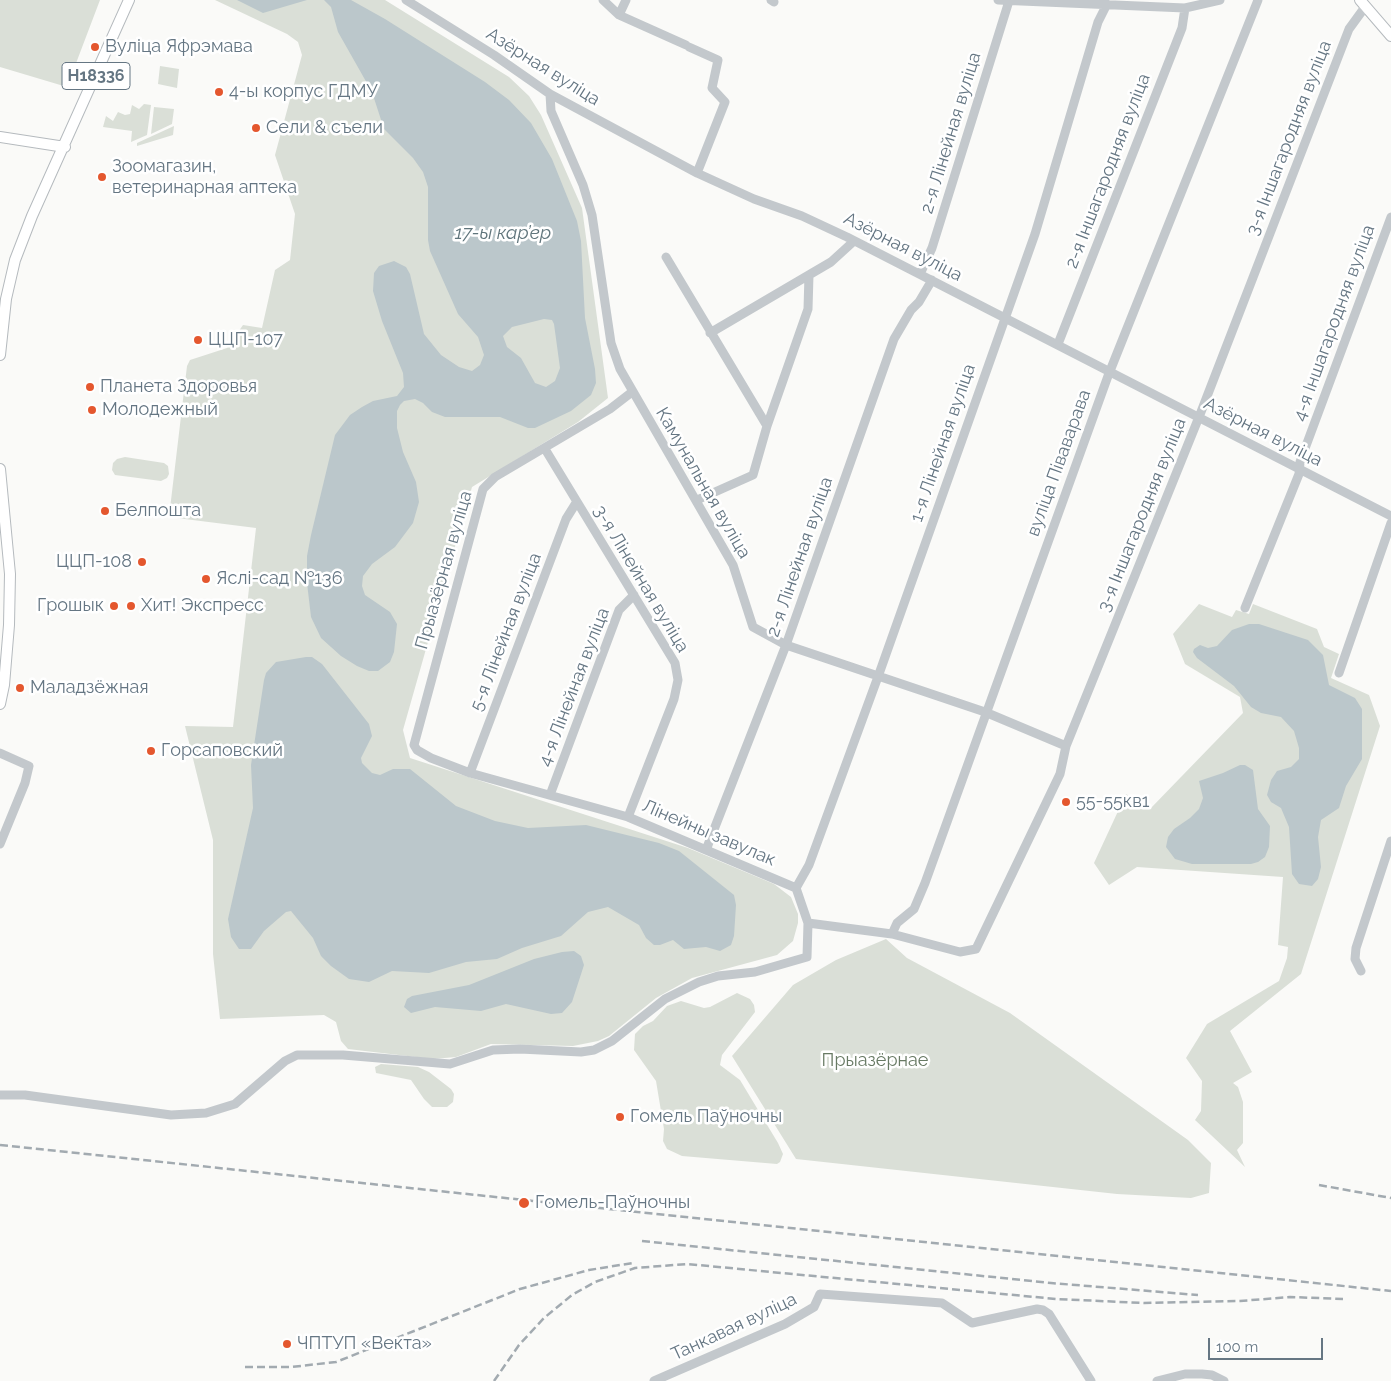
<!DOCTYPE html>
<meta charset="utf-8">
<style>
body{margin:0}
#map{position:relative;width:1391px;height:1381px;overflow:hidden;background:#fafaf8;font-family:Raleway,sans-serif}
canvas{display:block}
.scale{position:absolute;left:1208px;top:1338px;width:115px;height:22px;box-sizing:border-box;border:2px solid #657683;border-top:0;padding-left:6px;font-size:15px;line-height:18px;white-space:nowrap;color:#657683;-webkit-text-stroke:4px #fff;paint-order:stroke}
</style>
<div id="map">
<canvas width="1391" height="1381"></canvas>
<div class="scale">100 m</div>
</div>
<script>
const ctx = document.querySelector('canvas').getContext('2d');
ctx.lineJoin = 'round';
function fill(path, color) {
  ctx.fillStyle = color;
  ctx.fill(path, 'evenodd');
}
function shape(rows) {
  const path = new Path2D();
  for (const r of rows) {
    path.moveTo(r[0], r[1]);
    for (let i = 2; i < r.length; i += 2) path.lineTo(r[i], r[i + 1]);
  }
  return path;
}
function trace(path, color, width, dash) {
  ctx.strokeStyle = color;
  ctx.lineWidth = width;
  ctx.lineCap = dash ? 'butt' : 'round';
  ctx.setLineDash(dash || []);
  ctx.stroke(path);
}
function write(font, color, halo, rows, align = 'center') {
  ctx.font = font + ' Raleway,sans-serif';
  ctx.lineWidth = 5;
  ctx.setLineDash([]);
  ctx.textBaseline = 'middle';
  ctx.strokeStyle = halo;
  ctx.fillStyle = color;
  for (const [text, x, y, turn = 0] of rows) {
    ctx.save();
    ctx.translate(x, y);
    ctx.rotate((+turn || 0) * Math.PI / 180);
    ctx.textAlign = isNaN(turn) ? turn : align;
    if (halo) ctx.strokeText(text, 0, 0);
    ctx.fillText(text, 0, 0);
    ctx.restore();
  }
}
fill(shape([
 [0,0,100,0,67,87,0,67],
 [215,0,385,0,509,77,529,96,541,115,582,208,608,398,578,422,472,487,403,730,410,758,688,848,774,884,791,897,798,914,798,923,793,941,777,955,692,978,656,998,609,1036,598,1041,573,1046,491,1044,456,1057,433,1059,348,1049,341,1041,336,1022,324,1015,220,1019,213,954,213,840,185,726,233,727,256,528,169,517,187,366,190,360,227,348,243,325,262,328,275,270,290,260,295,214,275,155,302,55,298,42,287,34],
 [160,66,179,69,177,88,158,84],
 [144,104,151,105,147,135,131,142,132,131,103,127,106,116,113,121,118,112,125,115,130,114,132,105,139,109],
 [154,107,174,109,172,124,151,134],
 [174,126,173,135,137,146,137,143],
 [125,457,164,463,168,466,169,474,167,478,161,481,115,475,112,470,113,463,117,459],
 [1199,604,1232,617,1236,610,1249,614,1253,604,1317,629,1324,647,1339,654,1331,678,1369,695,1380,726,1301,974,1230,1031,1252,1072,1233,1083,1238,1087,1243,1102,1243,1143,1237,1150,1245,1167,1195,1120,1201,1111,1202,1081,1186,1058,1207,1024,1279,981,1287,958,1288,947,1278,945,1283,877,1137,867,1109,885,1094,863,1126,794,1150,809,1243,713,1240,697,1185,664,1173,634],
 [886,939,907,958,1010,1013,1188,1140,1211,1163,1209,1193,1191,1198,1117,1194,796,1159,732,1056,793,985,836,960],
 [737,993,750,999,754,1005,755,1012,722,1055,720,1065,740,1080,778,1143,783,1154,780,1162,777,1164,682,1156,667,1149,663,1141,664,1129,656,1081,634,1050,635,1034,643,1026,653,1021,667,1006,681,1001,704,1008,710,1007],
 [381,1064,418,1067,429,1072,451,1089,454,1094,453,1102,447,1107,432,1107,424,1099,411,1080,376,1073,375,1067]
]), '#dadfd7');
fill(shape([
 [237,0,307,0,263,13],
 [324,0,351,0,385,19,485,82,509,100,531,123,552,159,577,221,581,241,585,318,595,369,596,383,591,395,571,411,535,428,528,428,500,417,445,417,432,412,423,403,415,399,404,401,400,405,397,411,397,428,403,452,416,482,419,502,413,523,395,547,372,564,363,576,362,586,365,595,390,612,397,624,394,652,390,662,378,671,369,671,357,666,341,656,321,638,311,617,307,583,307,556,311,535,335,435,350,415,362,407,373,401,397,396,404,387,403,373,382,321,373,291,374,273,379,266,394,261,406,267,410,274,424,334,441,355,459,367,472,371,480,365,484,355,478,337,458,314,430,251,428,240,428,187,423,172,413,158,384,129,372,92,338,32,331,7],
 [544,319,552,320,554,324,560,368,555,381,546,387,535,383,521,358,507,347,503,336,512,327],
 [1249,624,1259,624,1308,640,1323,655,1329,685,1355,698,1362,709,1362,759,1346,786,1339,808,1321,820,1318,837,1321,867,1318,879,1312,886,1299,884,1292,874,1289,827,1281,808,1271,802,1267,795,1271,780,1277,771,1291,767,1299,759,1299,748,1294,731,1281,717,1261,713,1251,707,1234,686,1197,658,1193,652,1194,649,1200,645,1208,648,1217,646,1232,630],
 [306,657,312,657,322,664,369,724,372,736,361,758,362,763,372,773,380,775,393,769,410,769,456,806,495,821,528,828,586,825,659,843,679,851,734,895,736,905,734,936,731,945,720,951,706,947,684,949,673,940,660,945,654,945,646,938,639,925,608,907,588,912,561,936,522,948,497,959,466,962,429,973,392,971,369,982,349,979,331,966,321,956,313,938,291,911,286,912,264,931,251,949,239,949,231,937,228,919,253,808,251,765,264,680,266,673,276,662],
 [1240,765,1245,765,1253,770,1258,809,1270,826,1269,847,1265,857,1258,862,1251,864,1192,864,1175,859,1166,847,1168,837,1174,829,1190,818,1199,809,1203,798,1199,781,1223,773],
 [574,951,581,956,584,965,572,1002,562,1013,551,1014,506,1004,481,1011,435,1007,411,1013,404,1007,407,999,412,996,469,985,534,959,562,952]
]), '#bbc7cb');
const major = shape([
 [1360,0,1391,36],
 [0,137,65,147],
 [0,355,6,299,15,260,32,216,129,0],
 [0,469,10,574,9,625,4,685,0,704]
]);
trace(major, '#b5babe', 12);
trace(shape([
 [406,0,494,55,550,94,697,173,754,199,802,216,847,237,1391,516],
 [603,0,619,15,686,45],
 [771,0,774,2],
 [998,0,1185,8,1220,0],
 [619,15,626,0],
 [689,47,718,60,712,88,725,102,697,173],
 [550,94,551,111,583,185,592,215,611,343,620,369,733,565,753,627,786,645,985,712,1066,746],
 [666,257,767,426],
 [920,274,932,248,1009,1],
 [710,333,831,262,854,241],
 [1058,344,1182,28,1185,8],
 [632,392,610,409,495,477,483,489,414,745,417,750,431,758,470,773,628,817,796,888,808,923,892,934,960,952,976,949,1060,774,1066,746,1201,412,1349,29,1365,7],
 [545,449,675,663,678,680,674,699,628,817],
 [697,500,753,475,767,426,808,309,809,275],
 [1245,608,1299,474,1300,462,1391,217],
 [1339,673,1391,523],
 [0,753,29,766,25,783,0,844],
 [470,773,566,519,576,503],
 [550,795,619,610,634,595],
 [706,850,786,645,894,339,911,310,919,302,932,280],
 [796,888,809,865,879,674,1035,234,1098,22,1107,4],
 [892,934,897,923,914,909,925,883,1108,376,1258,0],
 [1361,971,1355,959,1356,948,1391,841],
 [0,1095,25,1095,171,1115,206,1113,235,1104,285,1061,297,1055,343,1055,450,1064,493,1050,520,1049,581,1052,594,1050,612,1041,665,999,699,982,718,976,755,972,807,957,808,923],
 [654,1381,785,1324,814,1307,820,1294,942,1303,972,1323,1037,1309,1043,1310,1049,1314,1091,1381],
 [1157,1381,1185,1374,1202,1374,1212,1375,1224,1381]
]), '#c3c8cc', 9);
trace(major, '#fff', 10);
trace(shape([
 [0,1145,1391,1291],
 [1319,1185,1391,1198],
 [642,1241,1051,1283,1198,1295],
 [245,1367,291,1367,336,1362,520,1289,589,1270,633,1263],
 [494,1381,519,1345,544,1318,572,1295,595,1282,635,1268,687,1264,1056,1299,1144,1303,1240,1301,1290,1297,1343,1299]
]), '#a2aab0', 2.5, [8, 4]);
for (const [x, y, r, color] of [
 [95,47,5,"#e4572e"],
 [219,92,5,"#e4572e"],
 [256,128,5,"#e4572e"],
 [102,177,5,"#e4572e"],
 [198,340,5,"#e4572e"],
 [90,387,5,"#e4572e"],
 [92,410,5,"#e4572e"],
 [105,511,5,"#e4572e"],
 [142,562,5,"#e4572e"],
 [206,579,5,"#e4572e"],
 [114,606,5,"#e4572e"],
 [131,606,5,"#e4572e"],
 [20,688,5,"#e4572e"],
 [151,751,5,"#e4572e"],
 [1066,802,5,"#e4572e"],
 [620,1117,5,"#e4572e"],
 [524,1203,6,"#e4572e"],
 [287,1344,5,"#e4572e"]
]) {
  const dot = new Path2D();
  dot.arc(x, y, r, 0, 2 * Math.PI);
  ctx.fillStyle = color;
  ctx.fill(dot);
  trace(dot, '#fff', 2);
}
for (const [x, y, w] of [
 [96,76,68]
]) {
  const box = new Path2D();
  box.roundRect(x - w / 2, y - 13.5, w, 27, 4);
  ctx.fillStyle = '#fff';
  ctx.fill(box);
  trace(box, '#657683', 1);
}
write('bold 16px', '#657683', null, [
 ["Н18336",96,76]
]);
write('18px', '#657683', '#fff', [
 ["Вуліца Яфрэмава",105,47],
 ["4-ы корпус ГДМУ",229,92],
 ["Сели & съели",266,128],
 ["Зоомагазин,",112,167],
 ["ветеринарная аптека",112,188],
 ["ЦЦП-107",208,340],
 ["Планета Здоровья",100,387],
 ["Молодежный",102,410],
 ["Белпошта",115,511],
 ["ЦЦП-108",132,562,"right"],
 ["Яслі-сад №136",216,579],
 ["Грошык",104,606,"right"],
 ["Хит! Экспресс",141,606],
 ["Маладзёжная",30,688],
 ["Горсаповский",161,751],
 ["55-55кв1",1076,802],
 ["Гомель Паўночны",630,1117],
 ["Гомель-Паўночны",535,1203],
 ["ЧПТУП «Векта»",297,1344]
], 'left');
write('18px', '#657683', '#fff', [
 ["Азёрная вуліца",543,67,32],
 ["2-я Лінейная вуліца",951,133,-73],
 ["3-я Іншагародняя вуліца",1289,138,-69],
 ["2-я Іншагародняя вуліца",1108,171,-69],
 ["Азёрная вуліца",903,247,27],
 ["4-я Іншагародняя вуліца",1334,323,-70],
 ["Азёрная вуліца",1263,432,27],
 ["1-я Лінейная вуліца",943,443,-71],
 ["вуліца Піваварава",1059,463,-70],
 ["Камунальная вуліца",703,483,60],
 ["3-я Іншагародняя вуліца",1142,515,-68],
 ["2-я Лінейная вуліца",800,557,-71],
 ["Прыазёрная вуліца",444,570,-74],
 ["3-я Лінейная вуліца",641,579,59],
 ["5-я Лінейная вуліца",506,632,-69],
 ["4-я Лінейная вуліца",574,687,-69],
 ["Лінейны завулак",709,833,23],
 ["Танкавая вуліца",734,1327,-25]
]);
write('18px', '#687a64', '#fff', [
 ["Прыазёрнае",875,1061]
]);
write('italic 19px', '#60757c', '#fff', [
 ["17-ы кар’ер",503,233]
]);
</script>
